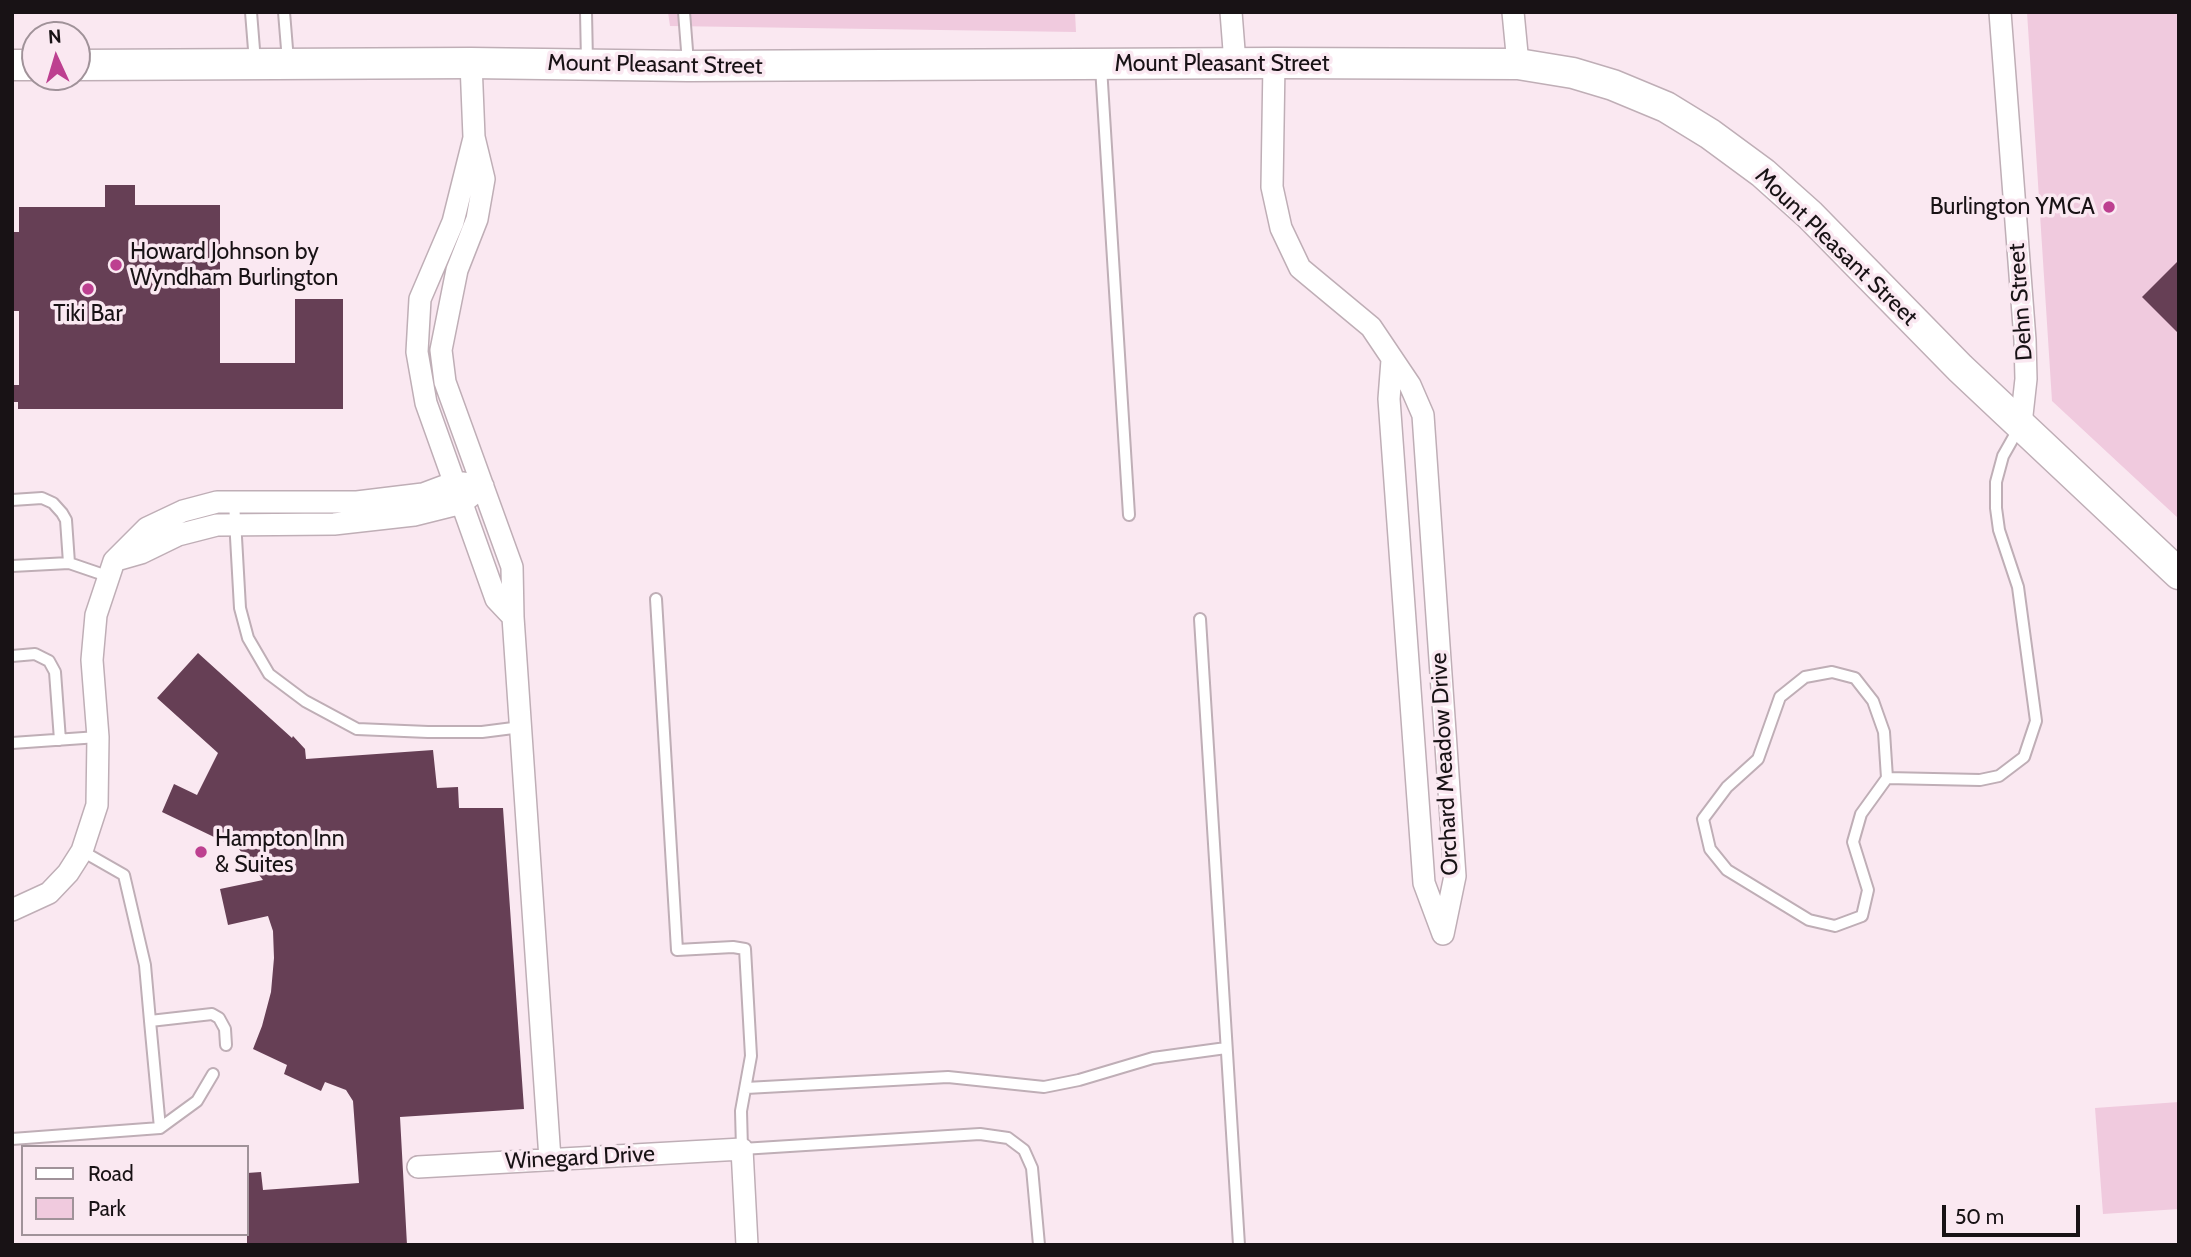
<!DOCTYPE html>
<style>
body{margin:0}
#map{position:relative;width:2191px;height:1257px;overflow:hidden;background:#fae8f1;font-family:Cabin,sans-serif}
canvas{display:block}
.frame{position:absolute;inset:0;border:14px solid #181215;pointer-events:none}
.legend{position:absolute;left:21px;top:1145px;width:228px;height:91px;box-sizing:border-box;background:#fae8f1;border:2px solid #a09299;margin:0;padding:9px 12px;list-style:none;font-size:21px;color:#181215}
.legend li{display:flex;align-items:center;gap:14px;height:35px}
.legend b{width:35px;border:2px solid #a09299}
.north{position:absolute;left:21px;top:21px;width:70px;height:70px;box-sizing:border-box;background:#fae8f1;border:2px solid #a09299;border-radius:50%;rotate:356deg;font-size:19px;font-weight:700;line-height:28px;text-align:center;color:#181215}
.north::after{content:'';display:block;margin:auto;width:24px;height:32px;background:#bd4090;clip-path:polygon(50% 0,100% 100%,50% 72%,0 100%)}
.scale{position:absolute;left:1942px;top:1205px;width:138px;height:32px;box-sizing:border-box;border:4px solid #181215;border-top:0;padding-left:9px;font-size:21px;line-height:24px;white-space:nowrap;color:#181215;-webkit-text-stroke:5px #fae8f1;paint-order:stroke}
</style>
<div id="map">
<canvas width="2191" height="1257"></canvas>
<div class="frame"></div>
<ul class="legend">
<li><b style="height:9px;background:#fff"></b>Road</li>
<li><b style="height:19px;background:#f0cade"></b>Park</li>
</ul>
<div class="north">N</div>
<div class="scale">50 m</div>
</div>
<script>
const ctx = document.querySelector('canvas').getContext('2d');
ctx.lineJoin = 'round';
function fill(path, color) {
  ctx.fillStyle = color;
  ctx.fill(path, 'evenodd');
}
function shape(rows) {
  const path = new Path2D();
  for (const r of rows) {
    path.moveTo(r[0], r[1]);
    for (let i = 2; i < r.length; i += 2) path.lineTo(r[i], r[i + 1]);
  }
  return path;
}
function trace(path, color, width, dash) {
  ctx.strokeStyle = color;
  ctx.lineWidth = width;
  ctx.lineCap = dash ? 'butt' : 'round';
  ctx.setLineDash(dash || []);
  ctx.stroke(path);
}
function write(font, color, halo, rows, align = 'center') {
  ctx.font = font + ' Cabin,sans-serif';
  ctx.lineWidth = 7;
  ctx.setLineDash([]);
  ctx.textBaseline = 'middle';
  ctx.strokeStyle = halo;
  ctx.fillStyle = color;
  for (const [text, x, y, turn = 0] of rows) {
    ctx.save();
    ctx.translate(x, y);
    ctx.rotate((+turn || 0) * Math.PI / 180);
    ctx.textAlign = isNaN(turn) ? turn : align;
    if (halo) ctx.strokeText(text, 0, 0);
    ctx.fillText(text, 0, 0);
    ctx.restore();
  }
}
fill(shape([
 [668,12,1075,12,1076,32,670,26],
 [2027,12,2179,12,2179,519,2052,401],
 [2179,1102,2179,1209,2103,1214,2095,1108]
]), '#f0cade');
fill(shape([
 [105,185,135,185,135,205,220,205,220,363,295,363,295,299,343,299,343,409,18,409,18,402,12,402,12,385,19,385,19,311,12,311,12,232,19,232,19,207,105,207],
 [2179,260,2179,334,2142,297],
 [198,653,292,738,293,736,305,749,306,759,433,750,437,788,458,787,459,808,503,808,524,1109,400,1117,407,1245,247,1245,247,1173,261,1172,263,1190,359,1183,353,1101,346,1090,325,1082,321,1091,284,1074,287,1065,253,1049,262,1026,271,992,274,958,273,931,268,916,228,925,220,889,263,880,239,849,162,812,174,784,197,795,218,753,157,698]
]), '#663f55');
const service = shape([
 [251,12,255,62],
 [284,12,288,61],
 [586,12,587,62],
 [684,12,688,63],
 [1101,67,1129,515],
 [12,500,42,498,53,503,62,513,66,520,69,563],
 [234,502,240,608,248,638,269,674,305,701,357,729,428,732,482,732,521,727],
 [12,566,69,563,110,577],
 [656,599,677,950,733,947,745,949,751,1056,741,1111,742,1149,980,1134,1008,1138,1024,1150,1032,1168,1039,1245],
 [1200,619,1239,1245],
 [12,656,35,654,49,661,55,672,60,740],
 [1832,672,1855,678,1873,701,1884,732,1887,778,1861,814,1853,842,1868,890,1862,916,1835,926,1809,920,1727,870,1710,849,1703,819,1727,787,1758,759,1780,697,1805,677,1832,672],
 [12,743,98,737],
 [1887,778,1980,780,1999,776,2024,757,2036,721,2018,587,1999,530,1996,508,1996,482,2003,456,2020,426],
 [82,851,124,875,145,965,150,1021,212,1014,219,1018,225,1029,226,1045],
 [150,1021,160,1128],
 [746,1088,948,1077,1044,1087,1079,1080,1153,1058,1226,1048],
 [12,1139,160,1128,197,1101,213,1074]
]);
const minor = shape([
 [1231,12,1235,63],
 [1513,12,1518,64],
 [2000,12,2025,340,2026,379,2021,424],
 [471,63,474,137,484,179,477,219,457,270,441,350,445,382,512,567,513,617,550,1159],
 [1274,63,1272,187,1281,228,1300,268,1371,327,1410,385,1423,415,1455,876,1443,934],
 [474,138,453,222,420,299,417,352,426,403,496,599,513,617],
 [1392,360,1389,399,1424,883,1443,934],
 [120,559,141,553,178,535,217,525,334,524,414,515,462,503,472,495],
 [12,910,49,893,68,873,82,851,97,805,98,737,92,660,96,615,114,561,147,528,183,511,217,502,357,502,423,494,455,482,483,486],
 [418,1167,742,1149,747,1245]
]);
const secondary = shape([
 [12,65,35,65],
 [77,65,471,63,688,66,1274,63,1518,64,1573,73,1613,85,1666,107,1710,134,1763,173,1810,215,1960,368,2179,574]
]);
trace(service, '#bfaeb6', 14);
trace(minor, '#bfaeb6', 24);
trace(secondary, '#bfaeb6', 33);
trace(service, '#fff', 10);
trace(minor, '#fff', 21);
trace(secondary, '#fff', 30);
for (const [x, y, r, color] of [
 [2109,207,7,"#bd4090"],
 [116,265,7,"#bd4090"],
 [88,289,7,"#bd4090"],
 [201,852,7,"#bd4090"]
]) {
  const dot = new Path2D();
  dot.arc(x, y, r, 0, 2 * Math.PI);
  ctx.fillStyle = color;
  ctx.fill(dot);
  trace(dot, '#fae8f1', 2.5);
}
write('23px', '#181215', '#fae8f1', [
 ["Mount Pleasant Street",1222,64],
 ["Mount Pleasant Street",655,65,1],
 ["Mount Pleasant Street",1836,247,44],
 ["Dehn Street",2021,302,-94],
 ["Orchard Meadow Drive",1445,764,-93],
 ["Winegard Drive",580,1158,-3]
]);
write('23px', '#181215', '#fae8f1', [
 ["Burlington YMCA",2095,207,"right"],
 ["Howard Johnson by",130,252],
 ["Wyndham Burlington",130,278],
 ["Tiki Bar",88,314,"center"],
 ["Hampton Inn",215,839],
 ["& Suites",215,865]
], 'left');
</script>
